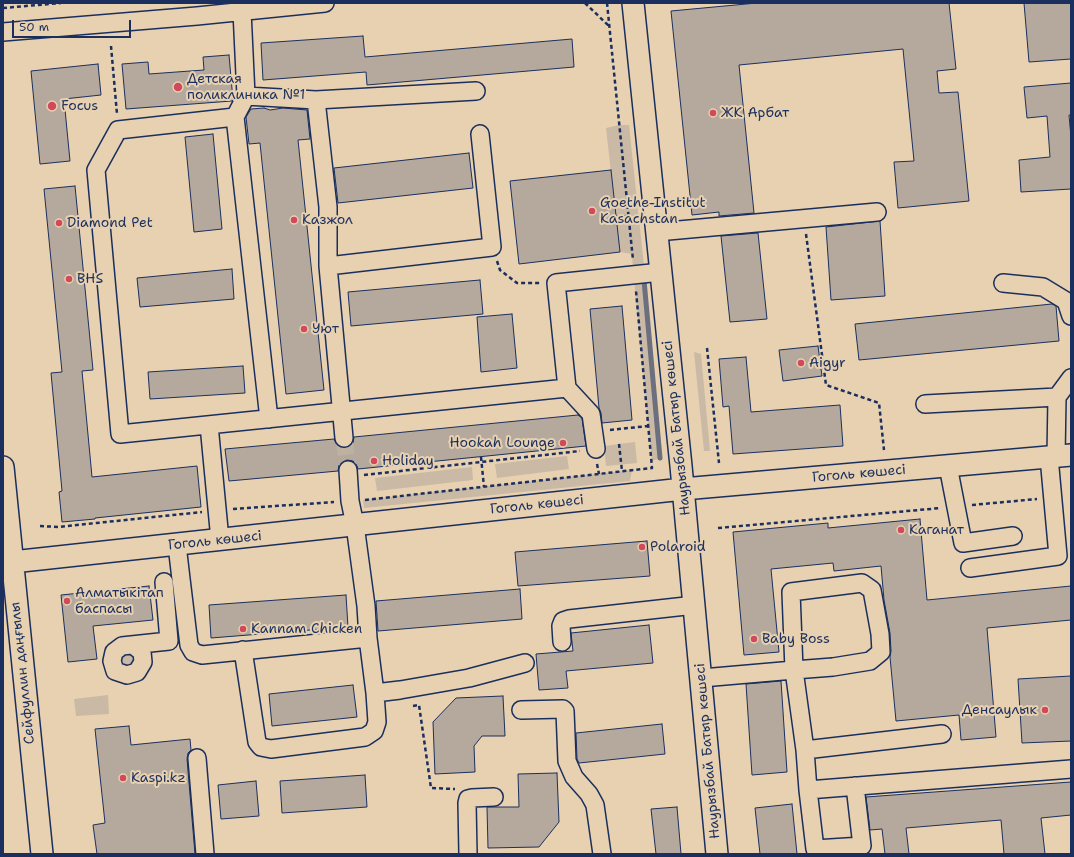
<!DOCTYPE html>
<meta charset="utf-8">
<style>
body{margin:0}
#map{position:relative;width:1074px;height:857px;overflow:hidden;background:#e7d1b0;font-family:"Shantell Sans",sans-serif}
canvas{display:block}
.frame{position:absolute;inset:0;border:4px solid #1b2f5e;pointer-events:none}
.scale{position:absolute;left:12px;top:20px;width:119px;height:18px;box-sizing:border-box;border:2px solid #1b2f5e;border-top:0;padding-left:5px;font-size:12px;line-height:14px;white-space:nowrap;color:#1b2f5e;-webkit-text-stroke:3px #e7d1b0;paint-order:stroke}
</style>
<div id="map">
<canvas width="1074" height="857"></canvas>
<div class="frame"></div>
<div class="scale">50 m</div>
</div>
<script>
const ctx = document.querySelector('canvas').getContext('2d');
ctx.lineJoin = 'round';
function fill(path, color) {
  ctx.fillStyle = color;
  ctx.fill(path, 'evenodd');
}
function shape(rows) {
  const path = new Path2D();
  for (const r of rows) {
    path.moveTo(r[0], r[1]);
    for (let i = 2; i < r.length; i += 2) path.lineTo(r[i], r[i + 1]);
  }
  return path;
}
function trace(path, color, width, dash) {
  ctx.strokeStyle = color;
  ctx.lineWidth = width;
  ctx.lineCap = dash ? 'butt' : 'round';
  ctx.setLineDash(dash || []);
  ctx.stroke(path);
}
function write(font, color, halo, rows, align = 'center') {
  ctx.font = font + ' "Shantell Sans",sans-serif';
  ctx.lineWidth = 4;
  ctx.setLineDash([]);
  ctx.textBaseline = 'middle';
  ctx.strokeStyle = halo;
  ctx.fillStyle = color;
  for (const [text, x, y, turn = 0] of rows) {
    ctx.save();
    ctx.translate(x, y);
    ctx.rotate((+turn || 0) * Math.PI / 180);
    ctx.textAlign = isNaN(turn) ? turn : align;
    if (halo) ctx.strokeText(text, 0, 0);
    ctx.fillText(text, 0, 0);
    ctx.restore();
  }
}
fill(shape([
 [619,125,629,125,644,266,633,269,632,254,620,252,606,128],
 [634,279,644,280,660,458,652,461],
 [694,352,701,354,710,451,704,451],
 [635,442,637,463,606,466,604,446],
 [567,456,569,469,497,478,495,464],
 [472,467,473,480,377,491,375,478],
 [632,470,630,481,364,508,363,500],
 [134,652,135,665,130,667,119,665,120,653],
 [108,695,109,714,76,716,74,699]
]), '#cab9a4');
trace(shape([
 [644,280,660,458]
]), '#6b6f7e', 5);
const building = shape([
 [757,3,949,3,956,69,937,71,939,93,958,92,969,201,898,208,894,162,914,161,903,49,739,65,754,213,719,216,719,212,692,215,671,11,757,3],
 [1024,3,1071,3,1071,59,1029,62,1024,3],
 [363,36,365,57,572,39,574,67,367,85,366,72,263,80,261,43,363,36],
 [229,55,233,100,232,101,126,109,122,64,148,62,149,74,204,70,203,57,229,55],
 [98,64,101,95,64,99,70,161,40,164,31,71,98,64],
 [1071,83,1071,115,1069,115,1071,137,1071,189,1021,192,1019,160,1050,157,1047,116,1027,118,1024,87,1071,83],
 [264,108,270,110,283,108,307,110,310,139,298,140,324,390,286,394,260,143,249,144,246,117,251,109,264,108],
 [213,134,222,229,194,232,185,137,213,134],
 [469,153,473,188,338,203,334,168,469,153],
 [611,170,620,252,519,264,510,181,611,170],
 [75,186,93,370,82,371,92,477,197,466,201,507,95,518,95,519,62,522,59,492,62,491,51,373,62,372,44,189,75,186],
 [880,221,885,296,831,300,826,227,880,221],
 [758,233,767,319,730,322,721,236,758,233],
 [232,269,234,299,140,307,137,278,232,269],
 [480,280,483,314,351,326,348,292,480,280],
 [1052,304,1056,306,1059,341,859,360,855,324,1052,304],
 [622,306,632,420,602,423,601,413,599,408,590,309,622,306],
 [512,314,517,368,481,372,477,317,512,314],
 [818,346,822,376,783,381,779,350,818,346],
 [746,357,751,412,840,405,843,446,733,454,729,406,723,407,719,359,746,357],
 [243,366,245,393,150,399,148,372,243,366],
 [578,415,582,418,586,446,358,469,356,464,353,461,347,460,343,462,339,465,338,471,229,481,225,449,334,439,336,443,339,447,345,448,350,446,353,443,354,437,578,415],
 [920,519,927,600,1071,586,1071,620,987,628,996,737,961,740,959,715,896,721,890,657,891,651,890,633,884,600,881,566,834,571,833,563,771,569,779,652,744,655,733,532,828,523,828,528,920,519],
 [647,541,650,576,518,586,515,552,647,541],
 [149,586,153,620,93,626,97,659,68,662,61,595,149,586],
 [520,589,522,619,378,631,376,601,520,589],
 [346,595,348,627,211,638,209,605,346,595],
 [649,625,653,663,566,671,568,688,539,690,536,654,573,651,571,633,649,625],
 [1071,676,1071,741,1022,743,1018,679,1071,676],
 [781,681,787,772,752,775,746,684,781,681],
 [353,685,357,717,272,726,269,694,353,685],
 [503,696,505,736,482,736,474,746,475,772,435,774,433,722,456,698,503,696],
 [662,724,665,754,579,763,577,759,576,733,662,724],
 [129,726,131,745,190,739,191,750,188,753,187,759,195,854,97,854,93,825,105,823,95,729,129,726],
 [557,773,559,822,539,847,488,848,487,807,519,807,518,774,557,773],
 [365,775,367,807,282,813,280,781,365,775],
 [256,781,259,816,221,819,218,785,256,781],
 [1071,782,1071,815,1041,818,1045,854,1004,854,1001,820,906,828,909,854,885,854,882,829,870,830,866,797,1071,782],
 [792,804,797,854,760,854,755,808,792,804],
 [677,807,681,854,656,854,651,809,677,807]
]);
fill(building, '#b4a99c');
trace(building, '#1b2f5e', 1);
trace(shape([
 [344,438,348,470]
]), '#beb1a0', 17, [17, 8]);
const minor = shape([
 [242,11,246,96,316,100,328,207,328,266,344,438],
 [3,32,197,16,325,3],
 [246,96,235,117,118,130,96,170,120,434,567,388,556,283,661,272],
 [316,100,476,91],
 [235,117,269,419],
 [657,232,877,212],
 [328,266,492,247,480,134],
 [1003,283,1043,287,1066,301,1071,316],
 [567,388,591,414,596,449],
 [925,404,1057,397],
 [209,425,220,540],
 [1056,457,1057,397,1071,378],
 [948,466,963,543,1013,536],
 [348,470,350,501,355,525,366,606,368,638,375,693,400,690,469,678,525,663],
 [177,545,181,579,189,645,193,652,202,655,368,638],
 [970,568,1058,556,1049,457],
 [562,642,561,626,563,621,569,619,695,605],
 [133,645,142,652,143,662,137,672,127,675,115,671,112,661,114,652,122,646,169,641,164,582],
 [243,650,257,742,261,747,271,749,365,737,374,731,377,722,375,693],
 [702,678,794,670,833,667,870,661,881,652,880,634,872,590,862,583,791,592,794,670,805,750,808,790,1071,769],
 [521,710,563,709,565,711,567,761,574,777,589,794,595,805,602,854],
 [805,750,942,734],
 [197,758,205,854],
 [808,790,815,849,862,846,855,786],
 [468,854,467,803,468,799,472,798,494,797]
]);
const major = shape([
 [633,3,681,466,717,854],
 [3,467,42,854],
 [3,563,683,489,1071,455]
]);
trace(minor, '#1b2f5e', 20);
trace(major, '#1b2f5e', 24);
trace(shape([
 [585,3,610,27],
 [607,3,633,260],
 [3,8,61,3],
 [111,46,117,114],
 [616,217,628,216],
 [806,234,826,385,879,403,884,450],
 [497,261,500,270,517,283,541,283],
 [707,348,719,463],
 [610,430,648,426],
 [619,444,622,471],
 [481,457,484,487],
 [597,464,599,474],
 [364,475,580,451],
 [365,500,652,468,636,291],
 [972,505,1037,499],
 [233,509,334,502],
 [40,526,58,527,202,512],
 [718,528,941,508],
 [413,706,419,705,431,788,455,789]
]), '#1b2f5e', 2.5, [4, 3]);
trace(minor, '#e7d1b0', 17);
trace(major, '#e7d1b0', 21);
for (const [x, y, r, color] of [
 [178,87,5,"#d1495b"],
 [52,106,5,"#d1495b"],
 [713,113,4,"#d1495b"],
 [592,211,4,"#d1495b"],
 [294,220,4,"#d1495b"],
 [59,223,4,"#d1495b"],
 [69,279,4,"#d1495b"],
 [304,329,4,"#d1495b"],
 [801,363,4,"#d1495b"],
 [563,443,4,"#d1495b"],
 [374,461,4,"#d1495b"],
 [901,530,4,"#d1495b"],
 [642,547,4,"#d1495b"],
 [67,601,4,"#d1495b"],
 [243,629,4,"#d1495b"],
 [754,639,4,"#d1495b"],
 [1045,710,4,"#d1495b"],
 [123,778,4,"#d1495b"]
]) {
  const dot = new Path2D();
  dot.arc(x, y, r, 0, 2 * Math.PI);
  ctx.fillStyle = color;
  ctx.fill(dot);
  trace(dot, '#e7d1b0', 1.5);
}
write('14px', '#1b2f5e', '#e7d1b0', [
 ["Детская",187,79],
 ["поликлиника №1",187,95],
 ["Focus",61,106],
 ["ЖК Арбат",721,113],
 ["Goethe-Institut",600,203],
 ["Kasachstan",600,219],
 ["Казжол",302,220],
 ["Diamond Pet",67,223],
 ["BHS",77,279],
 ["Уют",312,329],
 ["Aigyr",809,363],
 ["Hookah Lounge",555,443,"right"],
 ["Holiday",382,461],
 ["Каганат",909,530],
 ["Polaroid",650,547],
 ["Алматыкітап",75,593],
 ["баспасы",75,609],
 ["Kannam Chicken",251,629],
 ["Baby Boss",762,639],
 ["Денсаулык",1037,710,"right"],
 ["Kaspi.kz",131,778]
], 'left');
write('14px', '#1b2f5e', '#e7d1b0', [
 ["Наурызбай Батыр көшесі",677,428,-96],
 ["Гоголь көшесі",859,474,-5],
 ["Гоголь көшесі",537,505,-6],
 ["Гоголь көшесі",215,541,-6],
 ["Сейфуллин даңғылы",23,673,-96],
 ["Наурызбай Батыр көшесі",708,751,-95]
]);
</script>
